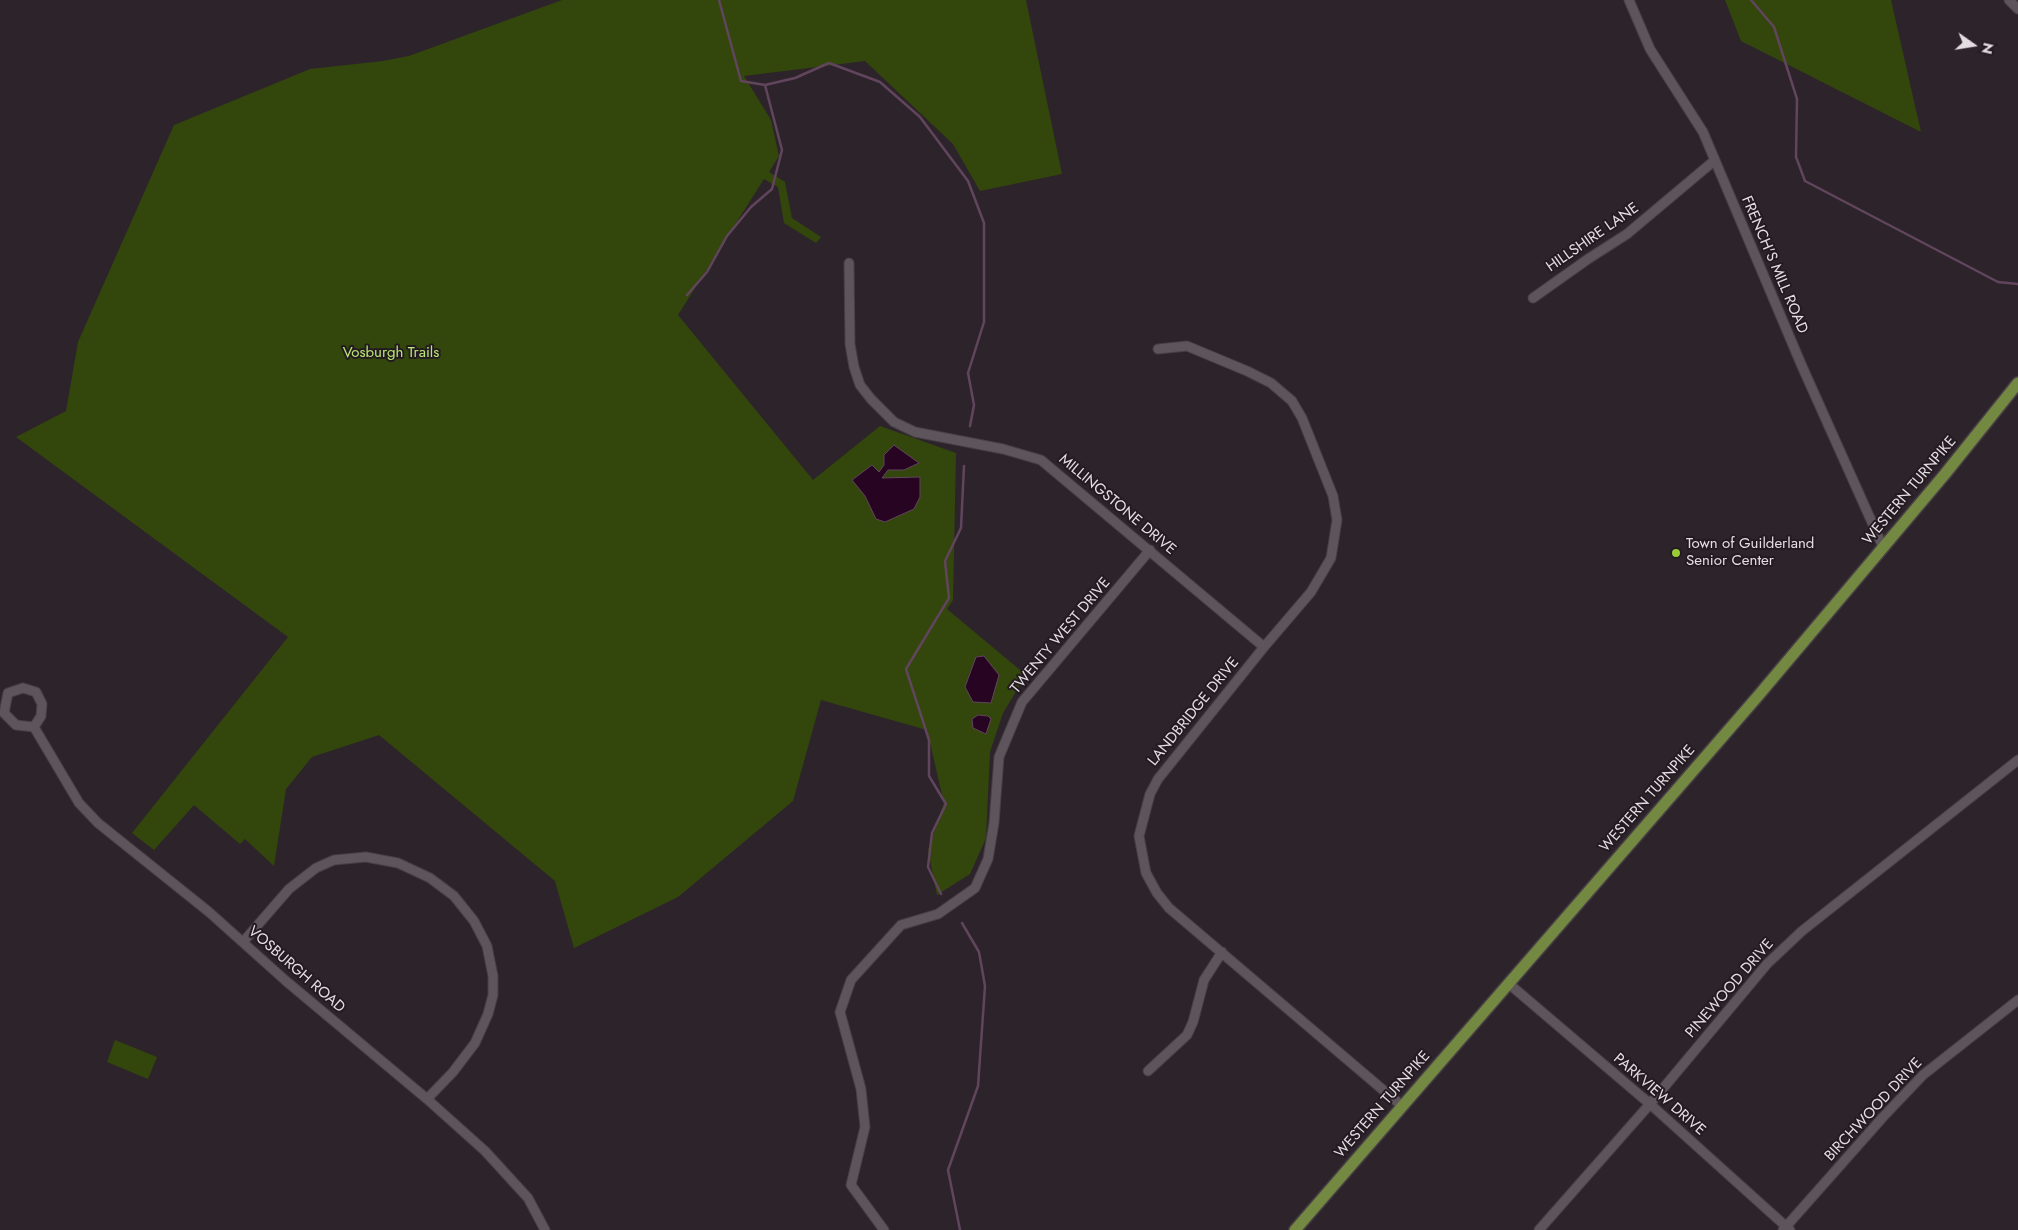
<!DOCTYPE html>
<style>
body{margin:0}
#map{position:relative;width:2018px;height:1230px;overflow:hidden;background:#2d242b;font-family:Jost,sans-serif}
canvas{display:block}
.north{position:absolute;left:1948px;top:20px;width:50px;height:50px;-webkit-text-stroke:4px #231b21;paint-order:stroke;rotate:103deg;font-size:14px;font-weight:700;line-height:20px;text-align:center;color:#e4dee2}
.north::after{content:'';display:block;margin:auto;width:18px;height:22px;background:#e4dee2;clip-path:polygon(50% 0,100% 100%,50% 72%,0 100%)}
</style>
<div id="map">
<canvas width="2018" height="1230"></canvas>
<div class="north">N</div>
</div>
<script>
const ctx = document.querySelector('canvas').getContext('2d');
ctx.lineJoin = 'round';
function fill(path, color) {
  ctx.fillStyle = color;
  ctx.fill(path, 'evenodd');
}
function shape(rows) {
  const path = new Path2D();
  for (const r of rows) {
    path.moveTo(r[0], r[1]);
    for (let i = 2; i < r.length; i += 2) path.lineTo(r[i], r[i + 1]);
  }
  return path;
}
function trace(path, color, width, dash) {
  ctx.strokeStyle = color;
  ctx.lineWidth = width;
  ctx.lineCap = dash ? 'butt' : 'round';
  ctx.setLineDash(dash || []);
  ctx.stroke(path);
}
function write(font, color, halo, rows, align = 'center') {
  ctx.font = font + ' Jost,sans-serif';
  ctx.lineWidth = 4;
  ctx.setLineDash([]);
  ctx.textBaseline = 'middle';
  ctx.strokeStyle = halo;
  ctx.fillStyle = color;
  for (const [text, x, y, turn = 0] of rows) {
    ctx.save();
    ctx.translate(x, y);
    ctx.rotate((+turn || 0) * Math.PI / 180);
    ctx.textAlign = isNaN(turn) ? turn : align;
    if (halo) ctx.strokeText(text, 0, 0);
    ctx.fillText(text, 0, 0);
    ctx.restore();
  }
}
fill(shape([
 [562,0,1026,0,1062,174,980,191,953,144,865,61,744,76,771,120,779,156,769,172,785,182,792,218,821,237,816,243,784,223,778,187,764,179,678,315,813,480,880,426,956,453,953,600,947,609,1026,675,1003,713,990,752,986,838,970,874,937,895,928,850,944,803,927,730,821,700,793,801,678,897,574,948,555,881,379,735,312,757,286,789,274,866,245,839,240,844,194,805,154,850,132,833,288,637,16,437,66,411,78,342,174,125,310,69,383,61,409,56],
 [1725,0,1891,0,1921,132,1741,41],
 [115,1040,157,1057,148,1079,107,1062]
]), '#33460c');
const water = shape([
 [894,445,919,463,904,470,888,470,882,478,920,477,920,497,914,509,885,522,876,519,865,496,852,480,872,465,879,472,884,465,884,455,894,445],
 [984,656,999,675,991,703,973,702,965,687,976,657,984,656],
 [978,715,988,716,991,719,986,734,973,728,972,719,978,715]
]);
fill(water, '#280423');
trace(water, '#60455c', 1);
trace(shape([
 [1751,0,1774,27,1797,99,1796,157,1805,181,1998,282,2018,284],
 [765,85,795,78,829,63,880,82,920,117,968,181,984,223,984,322,968,373,974,405,970,426],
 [687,295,707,272,727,236,751,207,772,189,782,150,765,85,741,81,719,0],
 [941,894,928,867,932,833,946,804,929,776,929,740,906,669,949,598,945,561,961,528,964,466],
 [960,1230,948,1170,978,1086,985,986,979,952,962,923]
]), '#60455c', 2.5);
const minor = shape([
 [1629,0,1650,49,1703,132,1801,364,1883,547],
 [2009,0,2018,9],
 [849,263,850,344,854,367,860,385,871,399,894,422,915,432,1003,449,1041,460,1264,647],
 [1533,298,1588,259,1627,234,1715,160],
 [1158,349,1187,346,1247,371,1271,383,1292,401,1302,418,1333,496,1337,520,1331,558,1311,592,1264,647,1158,779,1150,794,1139,836,1146,873,1157,893,1169,908,1402,1106],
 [23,688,36,692,42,704,41,716,34,727,16,725,4,713,8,693,23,688],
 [34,727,79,803,98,823,209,912,286,981,427,1099,485,1151,528,1198,545,1230],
 [243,942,289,889,316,868,334,860,366,857,398,863,430,878,454,896,474,921,487,946,493,976,493,995,488,1014,475,1043,453,1072,427,1099],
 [1508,983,1650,1104,1790,1230],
 [1148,1071,1187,1035,1193,1022,1204,980,1222,952],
 [884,1230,851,1185,865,1127,861,1089,840,1012,851,980,901,925,938,914,975,888,988,859,994,823,999,757,1022,702,1150,550],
 [1539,1230,1650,1104,1767,964,1802,931,2018,760],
 [1783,1230,1883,1117,1923,1075,2018,1000]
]);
const major = shape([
 [1295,1230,1758,696,1945,474,2018,383]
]);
trace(minor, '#473f45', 11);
trace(major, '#473f45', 14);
trace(minor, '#5e545b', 9);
trace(major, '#738841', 11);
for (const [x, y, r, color] of [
 [1676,553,5,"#99cb35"]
]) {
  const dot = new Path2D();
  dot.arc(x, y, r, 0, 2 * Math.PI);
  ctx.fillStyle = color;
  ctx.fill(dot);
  trace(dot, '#231b21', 2);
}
write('15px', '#e4dee2', '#231b21', [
 ["HILLSHIRE LANE",1593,238,-35],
 ["FRENCH'S MILL ROAD",1774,265,67],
 ["WESTERN TURNPIKE",1910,491,-50],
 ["MILLINGSTONE DRIVE",1117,505,40],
 ["TWENTY WEST DRIVE",1061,636,-50],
 ["LANDBRIDGE DRIVE",1194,712,-51],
 ["WESTERN TURNPIKE",1648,799,-49],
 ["VOSBURGH ROAD",296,970,41],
 ["PINEWOOD DRIVE",1730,989,-49],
 ["PARKVIEW DRIVE",1659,1095,41],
 ["WESTERN TURNPIKE",1383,1105,-49],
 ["BIRCHWOOD DRIVE",1874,1110,-47]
]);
write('15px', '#bae771', '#231b21', [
 ["Vosburgh Trails",391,353]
]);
write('15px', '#e4dee2', '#231b21', [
 ["Town of Guilderland",1686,544],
 ["Senior Center",1686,561]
], 'left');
</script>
